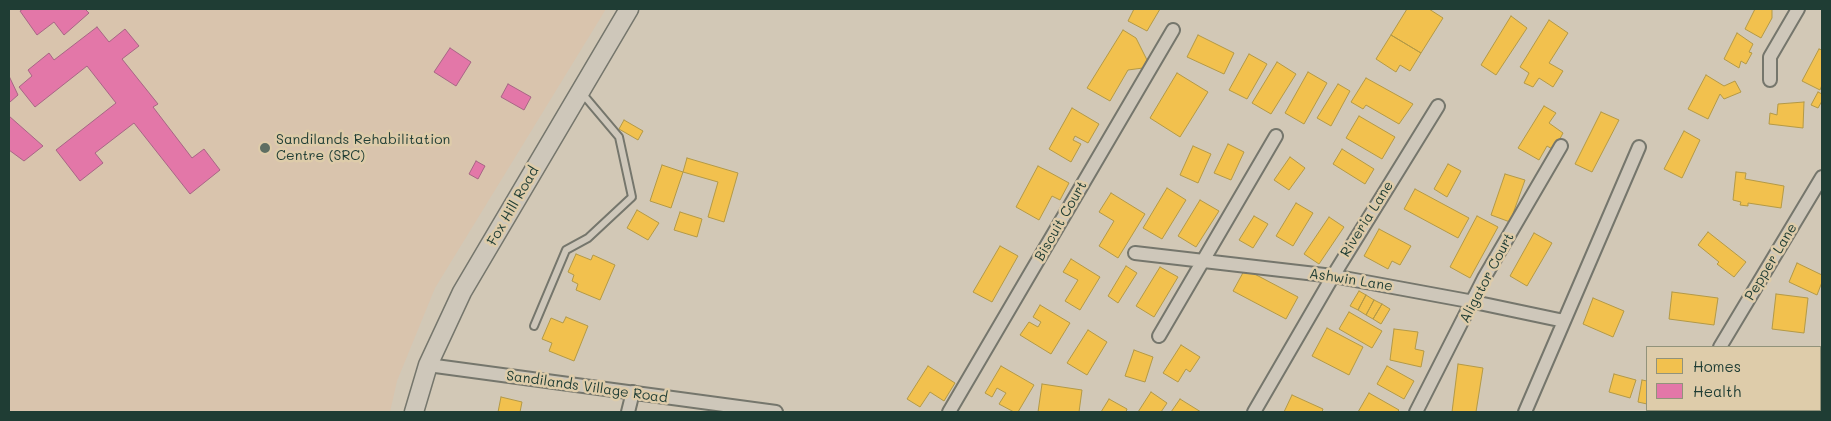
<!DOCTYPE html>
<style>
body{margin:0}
#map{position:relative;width:1831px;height:421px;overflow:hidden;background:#d2c8b6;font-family:Mali,sans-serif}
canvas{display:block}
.frame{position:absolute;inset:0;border:10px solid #1f3d34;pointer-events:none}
.legend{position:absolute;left:1646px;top:346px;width:175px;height:65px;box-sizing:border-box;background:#deccaa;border:1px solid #92937b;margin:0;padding:6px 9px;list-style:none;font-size:15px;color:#1f3d34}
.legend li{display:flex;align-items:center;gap:10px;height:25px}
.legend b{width:25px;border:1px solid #92937b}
</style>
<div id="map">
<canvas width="1831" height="421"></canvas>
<div class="frame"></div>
<ul class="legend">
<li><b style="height:14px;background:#f2c14e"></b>Homes</li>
<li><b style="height:14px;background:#e377a8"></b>Health</li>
</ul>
</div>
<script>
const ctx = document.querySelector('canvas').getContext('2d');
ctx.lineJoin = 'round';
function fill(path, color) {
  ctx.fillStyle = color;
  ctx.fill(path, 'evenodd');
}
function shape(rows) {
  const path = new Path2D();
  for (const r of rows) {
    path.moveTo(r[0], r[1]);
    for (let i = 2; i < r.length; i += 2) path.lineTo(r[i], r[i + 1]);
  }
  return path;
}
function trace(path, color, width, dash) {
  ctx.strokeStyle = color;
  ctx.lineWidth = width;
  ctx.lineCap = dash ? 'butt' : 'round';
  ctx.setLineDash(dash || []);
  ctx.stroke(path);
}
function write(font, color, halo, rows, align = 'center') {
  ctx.font = font + ' Mali,sans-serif';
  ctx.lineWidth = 5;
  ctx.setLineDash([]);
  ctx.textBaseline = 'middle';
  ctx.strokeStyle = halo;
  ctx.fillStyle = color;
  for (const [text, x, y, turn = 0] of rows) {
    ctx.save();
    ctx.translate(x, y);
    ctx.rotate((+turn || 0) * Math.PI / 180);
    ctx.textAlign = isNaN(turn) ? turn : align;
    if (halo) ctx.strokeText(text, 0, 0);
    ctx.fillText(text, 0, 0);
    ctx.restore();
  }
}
fill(shape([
 [9,9,606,9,435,288,397,381,390,412,9,412]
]), '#d9c4ad');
const homes = shape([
 [1134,9,1160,9,1147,31,1128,21,1134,9],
 [1407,9,1429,9,1443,18,1421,53,1391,35,1407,9],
 [1755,9,1772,9,1772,18,1761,38,1745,29,1755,9],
 [1511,16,1527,28,1496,75,1481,65,1511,16],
 [1549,20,1568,33,1549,63,1563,71,1553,87,1539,78,1533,87,1524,83,1529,73,1520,67,1549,20],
 [1123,30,1136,38,1147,60,1143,68,1128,70,1110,101,1087,88,1123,30],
 [1737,33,1753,44,1749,52,1752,53,1746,64,1741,61,1739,68,1724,59,1737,33],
 [1198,35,1234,53,1224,74,1187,57,1198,35],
 [1391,35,1421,53,1410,71,1400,65,1396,72,1376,59,1391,35],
 [1819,49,1822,50,1822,85,1820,90,1802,81,1819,49],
 [1249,54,1267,64,1247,99,1229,90,1249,54],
 [1277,62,1296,74,1271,114,1252,103,1277,62],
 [1308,72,1327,83,1304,124,1285,113,1308,72],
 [1177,73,1208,92,1180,137,1150,118,1177,73],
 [1706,75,1724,86,1735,81,1741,92,1724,99,1720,94,1708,119,1688,109,1706,75],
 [1366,78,1413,104,1399,124,1366,105,1363,109,1351,102,1366,78],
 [1338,84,1350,91,1331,126,1317,118,1338,84],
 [1818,92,1822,94,1822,101,1818,108,1811,105,1818,92],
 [1804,102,1803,128,1769,124,1770,113,1777,115,1778,104,1804,102],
 [1544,106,1556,113,1549,123,1563,133,1554,150,1547,146,1539,160,1518,148,1544,106],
 [1072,108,1099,124,1088,143,1075,136,1073,140,1081,144,1071,162,1049,149,1072,108],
 [1601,112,1619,120,1592,172,1575,164,1601,112],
 [1359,116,1395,137,1382,159,1346,138,1359,116],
 [624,120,643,131,638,140,619,129,624,120],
 [1684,131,1700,140,1682,178,1664,169,1684,131],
 [1228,144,1244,152,1231,180,1214,173,1228,144],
 [1193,146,1211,154,1198,183,1180,175,1193,146],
 [1342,149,1374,169,1365,184,1333,164,1342,149],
 [1290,157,1305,168,1289,190,1274,180,1290,157],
 [687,158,738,173,724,222,708,217,718,182,683,172,687,158],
 [1448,164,1461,171,1447,197,1434,189,1448,164],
 [662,165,683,172,671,208,650,201,662,165],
 [1038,166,1069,183,1060,200,1052,196,1039,220,1016,207,1038,166],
 [1736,172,1746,173,1745,179,1784,186,1781,208,1748,203,1748,206,1740,205,1741,202,1733,200,1736,172],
 [1505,174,1525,180,1510,222,1491,215,1505,174],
 [1167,188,1186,200,1162,239,1143,228,1167,188],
 [1415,189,1469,218,1458,238,1404,209,1415,189],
 [1111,193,1145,214,1118,258,1099,246,1114,221,1099,212,1111,193],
 [1200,200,1219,211,1196,247,1178,236,1200,200],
 [1296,203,1313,213,1293,246,1276,236,1296,203],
 [637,210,659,223,648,240,627,228,637,210],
 [680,212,702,219,697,237,674,230,680,212],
 [1254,216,1268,224,1253,248,1239,240,1254,216],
 [1477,216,1498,227,1470,278,1450,267,1477,216],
 [1329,217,1344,227,1319,264,1304,254,1329,217],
 [1379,229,1411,246,1400,265,1392,261,1388,269,1364,256,1379,229],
 [1708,232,1746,262,1734,277,1717,264,1719,262,1698,245,1708,232],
 [1534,233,1552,243,1527,286,1510,276,1534,233],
 [1000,246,1018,256,992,302,973,292,1000,246],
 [576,254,591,260,593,255,615,265,600,300,576,290,578,284,572,281,574,275,568,272,576,254],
 [1071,259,1100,277,1080,310,1065,301,1078,280,1063,272,1071,259],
 [1797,263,1822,275,1822,282,1817,295,1789,282,1797,263],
 [1126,266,1137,273,1118,303,1108,296,1126,266],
 [1160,267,1178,277,1154,317,1136,306,1160,267],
 [1245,269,1298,297,1286,319,1233,291,1245,269],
 [1359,291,1366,295,1358,310,1350,306,1359,291],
 [1672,292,1718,298,1714,325,1669,319,1672,292],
 [1776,294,1808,298,1804,333,1772,329,1776,294],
 [1366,295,1374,300,1366,315,1358,310,1366,295],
 [1593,298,1624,311,1613,337,1583,324,1593,298],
 [1374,300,1382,304,1373,319,1366,315,1374,300],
 [1382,304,1390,309,1381,324,1373,319,1382,304],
 [1040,305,1070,323,1051,354,1020,335,1029,322,1038,327,1041,322,1033,317,1040,305],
 [1349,312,1382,331,1372,348,1339,329,1349,312],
 [566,317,588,326,574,361,549,351,552,343,542,339,551,318,563,323,566,317],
 [1327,328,1363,347,1349,375,1312,356,1327,328],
 [1394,329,1418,332,1415,349,1424,351,1421,367,1390,360,1394,329],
 [1088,330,1107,342,1087,375,1067,363,1088,330],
 [1181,345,1200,357,1190,372,1186,369,1178,382,1163,373,1181,345],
 [1134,350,1153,357,1145,382,1125,376,1134,350],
 [1458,364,1483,368,1476,412,1452,412,1458,364],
 [928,366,955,383,944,401,930,392,920,407,907,399,928,366],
 [1001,366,1034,385,1018,412,1014,412,999,404,1006,393,997,388,992,397,985,393,1001,366],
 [1387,366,1414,381,1404,399,1377,384,1387,366],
 [1614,374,1636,380,1630,398,1609,392,1614,374],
 [1642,380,1647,381,1647,404,1638,402,1642,380],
 [1042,384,1082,390,1079,412,1033,412,1038,412,1042,384],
 [1151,392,1167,403,1161,412,1138,412,1151,392],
 [1369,393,1399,410,1397,412,1358,412,1369,393],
 [1292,395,1323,409,1322,412,1284,412,1292,395],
 [501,397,522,402,520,412,498,412,501,397],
 [1109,399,1127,409,1126,412,1101,412,1109,399],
 [1180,399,1201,412,1171,412,1180,399]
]);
fill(homes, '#f2c14e');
trace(homes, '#b39946', 1);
const health = shape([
 [23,9,85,9,89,13,64,35,54,22,37,35,20,11,23,9],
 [97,27,109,42,125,29,139,46,122,59,158,104,153,107,192,158,204,149,220,170,190,194,134,123,95,153,103,163,80,181,56,150,116,103,87,66,35,107,19,87,32,76,28,70,49,53,54,60,97,27],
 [450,48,471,62,456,86,434,72,450,48],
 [9,76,18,95,10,102,9,102,9,76],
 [508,84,531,97,524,110,501,97,508,84],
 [9,116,43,146,24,161,9,150,9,116],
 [476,161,485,166,478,179,469,174,476,161]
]);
fill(health, '#e377a8');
trace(health, '#a86685', 1);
const service = shape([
 [534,326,566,250,588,238,632,197,619,137,581,92]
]);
const minor = shape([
 [1770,80,1770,57,1798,9],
 [1135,253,1333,276,1474,302,1564,321],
 [1159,336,1276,136],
 [1720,347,1822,177],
 [428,365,776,412],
 [628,412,633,392],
 [949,412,1173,30],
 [1254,412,1333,276,1438,106],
 [1416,412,1484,278,1561,146],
 [1525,412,1639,147],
 [1681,412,1682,410]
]);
const secondary = shape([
 [414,412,428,365,462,292,629,9]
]);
trace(service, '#75766c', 10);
trace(minor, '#75766c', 16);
trace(secondary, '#75766c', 21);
trace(service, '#cec7ba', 6);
trace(minor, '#cec7ba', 12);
trace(secondary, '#cec7ba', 18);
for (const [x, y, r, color] of [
 [265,148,6,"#5e6e62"]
]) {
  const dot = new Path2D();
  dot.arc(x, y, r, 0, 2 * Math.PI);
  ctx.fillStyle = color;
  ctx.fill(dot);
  trace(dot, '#deccaa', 2);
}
write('14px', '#1f3d34', '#deccaa', [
 ["Sandilands Rehabilitation",276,140],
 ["Centre (SRC)",276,156]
], 'left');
write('14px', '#1f3d34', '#deccaa', [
 ["Fox Hill Road",513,206,-60],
 ["Riveria Lane",1367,219,-58],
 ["Biscuit Court",1061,221,-60],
 ["Pepper Lane",1771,262,-59],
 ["Aligator Court",1487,278,-62],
 ["Ashwin Lane",1351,280,9],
 ["Sandilands Village Road",587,387,8]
]);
</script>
